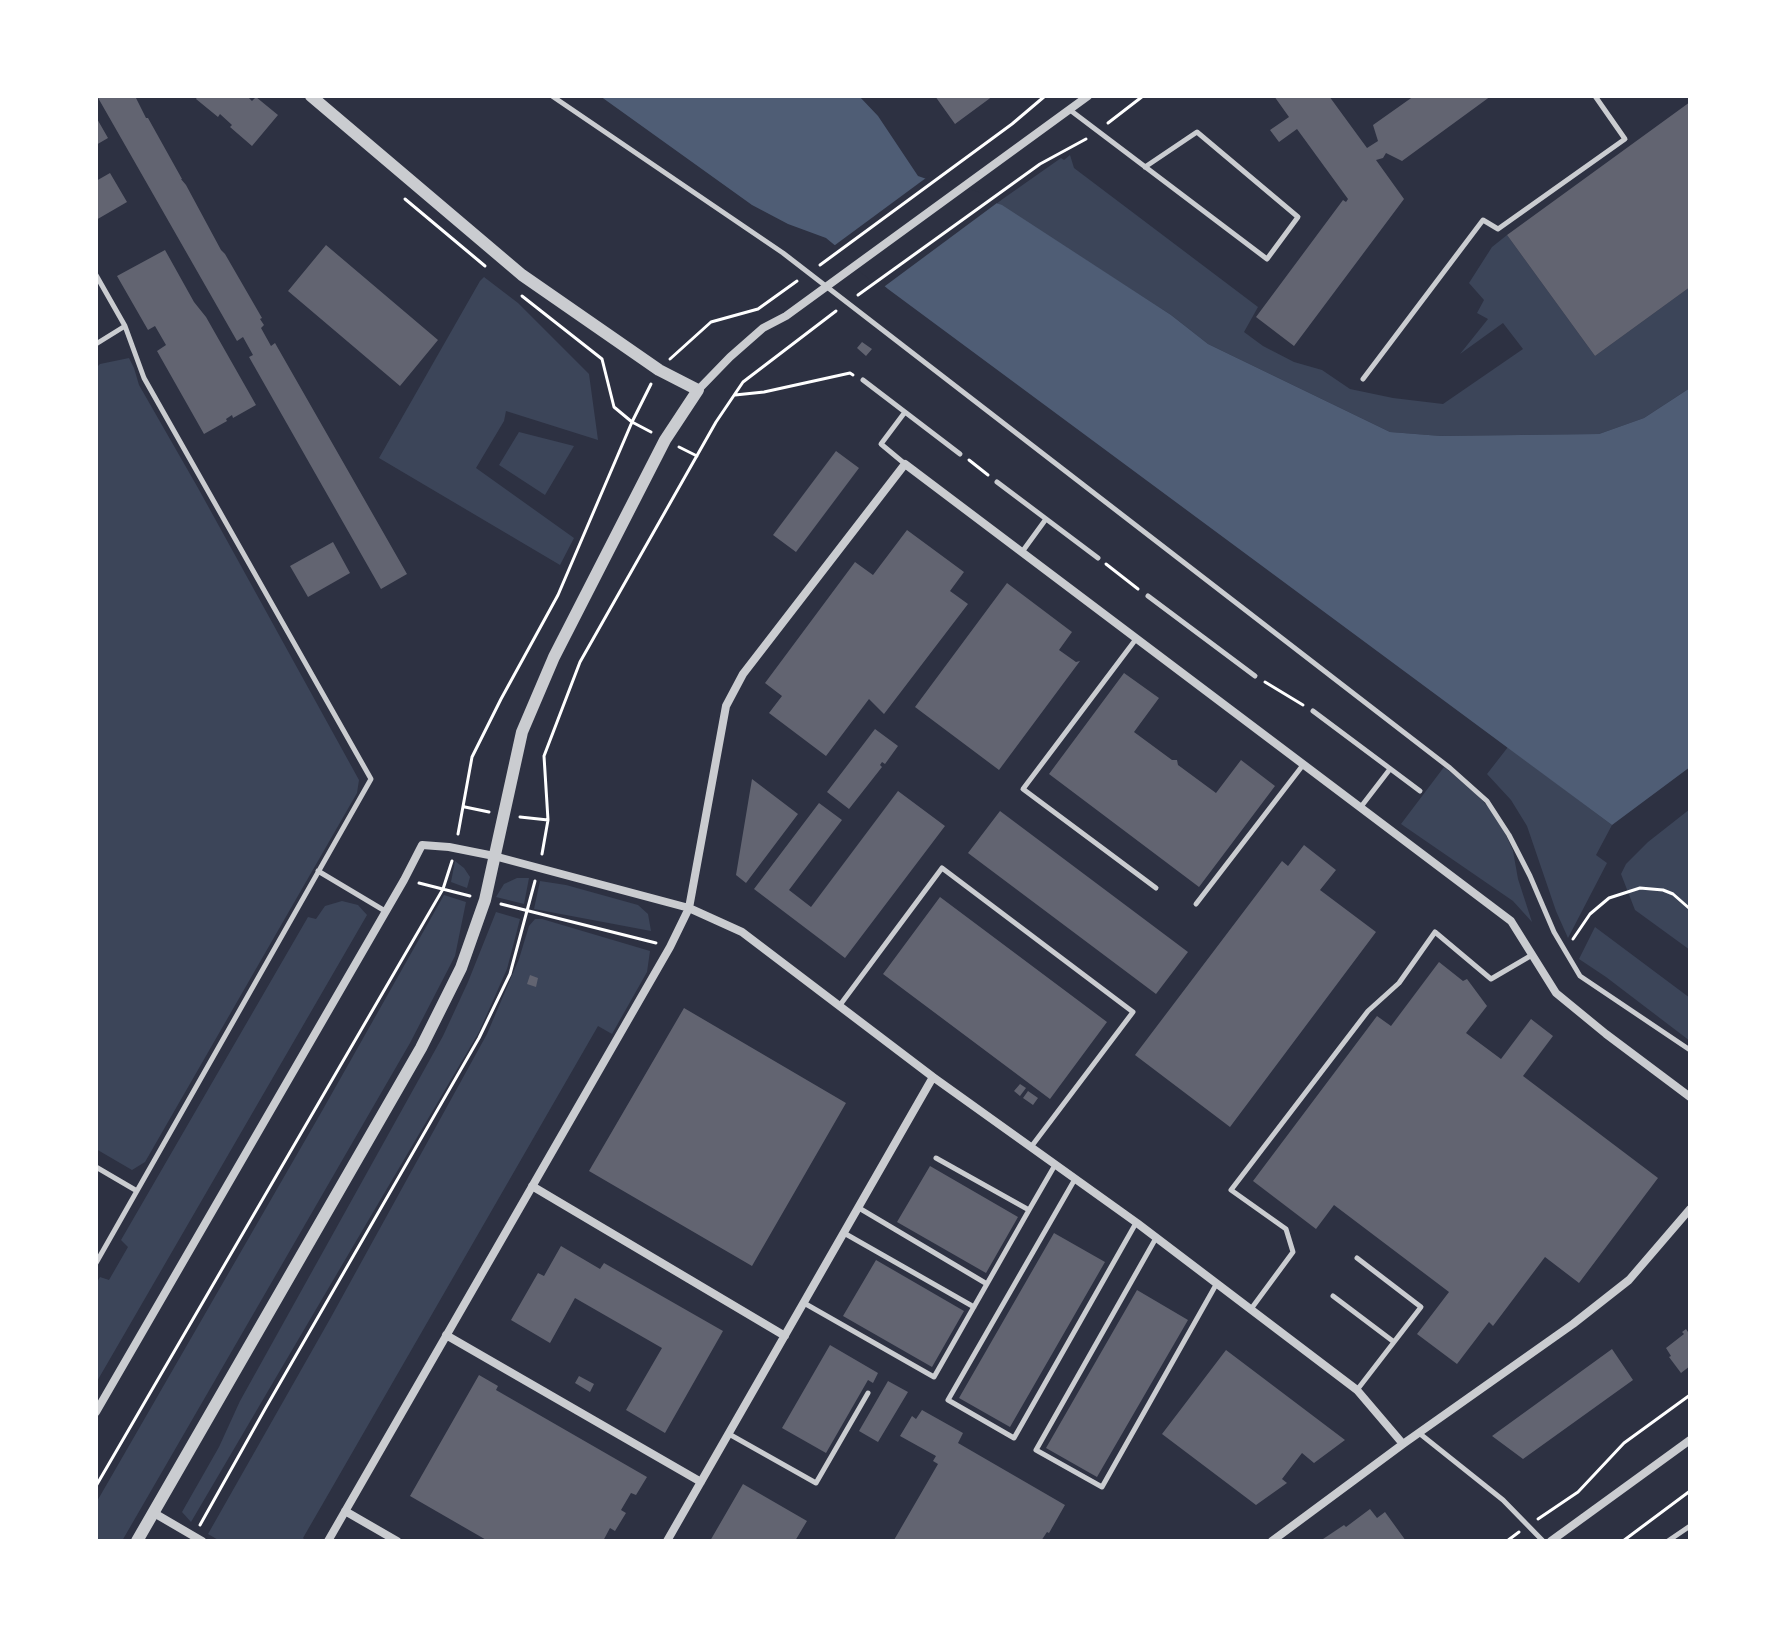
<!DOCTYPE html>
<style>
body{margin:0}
#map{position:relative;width:1786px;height:1637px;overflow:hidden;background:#2d3142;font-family:"Open Sans",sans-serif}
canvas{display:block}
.frame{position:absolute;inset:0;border:98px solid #fff;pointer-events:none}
</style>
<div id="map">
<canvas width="1786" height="1637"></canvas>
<div class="frame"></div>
</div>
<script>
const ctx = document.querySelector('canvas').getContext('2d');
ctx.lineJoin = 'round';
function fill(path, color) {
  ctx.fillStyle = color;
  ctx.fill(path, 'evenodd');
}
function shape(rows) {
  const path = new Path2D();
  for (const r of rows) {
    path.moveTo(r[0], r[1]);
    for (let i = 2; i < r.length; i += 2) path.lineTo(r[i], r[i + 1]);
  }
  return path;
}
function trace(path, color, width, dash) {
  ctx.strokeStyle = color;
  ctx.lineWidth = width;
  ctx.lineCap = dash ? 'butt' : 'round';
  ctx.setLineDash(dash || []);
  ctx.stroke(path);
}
fill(shape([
 [1070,155,1074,168,1258,307,1244,332,1263,346,1294,362,1322,370,1350,389,1393,398,1443,404,1523,349,1503,323,1460,354,1488,319,1477,313,1484,300,1469,283,1492,247,1507,235,1595,356,1690,287,1690,388,1644,418,1599,434,1441,436,1390,432,1208,344,1171,315,997,203,1061,158,1064,160],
 [484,277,518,303,589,374,598,440,506,411,504,421,476,468,574,538,560,565,379,458,480,281],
 [129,358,134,368,139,385,198,488,359,780,357,793,145,1162,132,1170,96,1149,96,368,100,364],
 [519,432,574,446,545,495,499,465],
 [1508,747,1612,825,1596,855,1607,863,1568,938,1556,911,1527,826,1511,800,1487,774],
 [1444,767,1471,788,1499,819,1513,851,1518,879,1532,922,1513,901,1401,824],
 [1690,809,1690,950,1635,910,1621,874,1626,864,1648,842],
 [455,861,464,868,470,877,467,888,451,882],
 [517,878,529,878,524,904,496,897,504,884],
 [540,881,566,885,638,905,648,914,651,931,534,909],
 [444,895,466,902,455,956,410,1043,122,1541,96,1541,96,1503,322,1111],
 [342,901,358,905,367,915,96,1383,96,1284,100,1277,109,1280,128,1247,121,1240,308,917,316,919,325,906],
 [496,912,520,919,507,969,479,1032,191,1522,182,1512,219,1447,240,1401,443,1036,468,982],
 [535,919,542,919,650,951,647,972,612,1034,598,1026,303,1538,306,1541,220,1541,208,1534,330,1319,487,1034,519,959,529,926],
 [1595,927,1690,998,1690,1041,1606,977,1579,959]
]), '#3c4559');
fill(shape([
 [600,96,859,96,878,116,918,176,1002,205,1171,315,1208,344,1390,432,1441,436,1599,434,1644,418,1690,388,1690,767,1612,825,888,289,826,238,788,224,752,205]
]), '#4f5d75');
fill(shape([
 [930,175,1001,200,881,289,831,248]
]), '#2d3142');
fill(shape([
 [97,96,135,96,146,118,148,118,182,179,181,179,186,185,221,250,225,254,262,318,260,319,264,325,261,328,271,346,275,343,407,574,381,589,249,357,253,355,243,337,237,341],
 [198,96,247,96,252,101,256,97,278,115,252,146,230,127,232,125,220,114,218,117,196,99],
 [935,96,993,96,955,124],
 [1274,96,1329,96,1367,148,1378,141,1373,125,1414,96,1491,96,1402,161,1386,153,1383,158,1376,160,1404,199,1294,346,1256,317,1343,200,1346,202,1348,199,1297,129,1279,142,1270,130,1289,117],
 [1690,102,1690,287,1595,356,1507,235],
 [96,117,108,138,96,145],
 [110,173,127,202,96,220,96,181],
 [326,245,438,340,400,386,288,291],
 [165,250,194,302,206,317,256,405,233,418,232,415,226,419,227,421,204,434,157,351,166,345,155,326,148,330,117,276],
 [862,342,872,349,866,356,857,348],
 [836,451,859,468,796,552,773,535],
 [907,530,964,572,950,591,968,604,884,714,869,699,826,756,769,713,782,696,765,683,855,562,873,575],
 [333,542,350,573,308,597,290,566],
 [1007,583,1072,632,1059,650,1076,662,1080,661,999,770,915,707],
 [1124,673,1159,698,1134,732,1172,760,1177,760,1178,765,1216,793,1241,760,1275,786,1199,887,1049,774],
 [875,729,898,746,885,764,882,762,880,765,882,767,849,809,827,792],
 [752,779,798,814,746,883,736,875],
 [898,791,945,826,845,958,754,889,819,803,842,820,789,890,811,907],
 [1000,811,1188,952,1156,994,968,853],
 [1304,845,1336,870,1320,890,1376,932,1230,1127,1135,1055,1282,861,1288,866],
 [940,897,1107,1022,1050,1099,883,974],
 [1439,962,1463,981,1467,979,1487,1006,1466,1033,1501,1059,1531,1019,1553,1036,1523,1076,1658,1178,1579,1283,1545,1257,1493,1326,1489,1322,1457,1364,1417,1334,1449,1292,1334,1205,1316,1229,1253,1181,1377,1016,1391,1026],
 [530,975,538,978,536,987,527,984],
 [684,1008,846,1103,752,1266,589,1171],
 [1020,1084,1026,1088,1020,1096,1014,1091],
 [1028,1091,1038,1098,1033,1105,1023,1098],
 [930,1166,1018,1217,986,1273,897,1222],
 [1054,1233,1105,1262,1010,1427,959,1398],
 [561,1246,600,1269,604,1263,723,1331,665,1433,626,1410,662,1348,575,1298,550,1343,511,1320,538,1273,544,1276],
 [876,1260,964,1311,932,1367,843,1316],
 [1137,1290,1188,1320,1097,1477,1046,1448],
 [1686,1329,1688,1332,1690,1330,1690,1366,1681,1373,1669,1357,1671,1356,1666,1348,1684,1334,1682,1332],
 [830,1345,878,1373,873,1383,868,1380,826,1453,782,1428],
 [1612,1349,1633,1380,1523,1459,1492,1436],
 [1226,1350,1345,1440,1314,1463,1302,1453,1282,1479,1287,1483,1256,1505,1162,1434],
 [479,1375,498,1386,496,1390,647,1477,636,1495,631,1493,621,1510,626,1513,615,1531,610,1528,603,1541,488,1541,410,1496],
 [579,1376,594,1384,590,1392,575,1383],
 [888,1381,908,1392,878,1442,859,1431],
 [922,1410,963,1433,958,1443,1065,1505,1049,1533,1047,1532,1041,1541,894,1540,938,1464,933,1461,936,1456,900,1436,912,1416,916,1419],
 [743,1484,807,1521,795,1541,710,1541],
 [1370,1509,1377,1518,1385,1512,1406,1541,1320,1541,1344,1525,1346,1527]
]), '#626471');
trace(shape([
 [1108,123,1143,96],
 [405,199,485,266],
 [820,265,1012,124,1045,96],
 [858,295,1040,164,1086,139],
 [522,296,602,359,614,407,632,422,651,432],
 [670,359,711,322,758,309,797,281],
 [735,395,764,392,850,373,853,375],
 [679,447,697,456],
 [969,460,988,475],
 [1106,564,1138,589],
 [1265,682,1303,705],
 [465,807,489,812],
 [520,817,548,820],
 [458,834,472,757,501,699,558,595,632,422,651,384],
 [542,854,548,820,544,756,580,662,716,422,743,382,836,311],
 [419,883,470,896],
 [501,904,656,943],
 [1573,939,1590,914,1609,898,1640,888,1663,890,1673,894,1690,909],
 [96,1486,443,889,452,861],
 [1538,1519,1578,1492,1624,1443,1690,1395],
 [200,1525,265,1409,479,1038,510,974,535,881],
 [1507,1541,1519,1532],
 [1623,1541,1690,1491]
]), '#fff', 3);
trace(shape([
 [552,96,783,253,1450,768,1487,801,1509,835,1530,876,1554,932,1580,976,1690,1050],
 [1070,110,1267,259,1298,217,1197,132,1145,167],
 [96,275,125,326,96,344],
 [1363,379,1483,220,1498,229,1625,139,1595,96],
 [863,380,960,454],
 [905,464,881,444,905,412],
 [997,482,1098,558],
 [1022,552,1046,519],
 [1148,596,1255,676],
 [1136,639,1023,789,1156,888],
 [1313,711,1420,791],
 [1360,808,1390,769],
 [318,871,385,911],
 [1196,904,1303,765],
 [840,1005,942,868,1133,1012,1031,1147],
 [936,1158,1029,1210,1055,1165],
 [96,1167,137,1191],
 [1075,1179,948,1400,1014,1438,1136,1223],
 [859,1208,987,1284],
 [844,1233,974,1307],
 [1156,1238,1036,1450,1102,1487,1217,1283],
 [1357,1258,1421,1307,1357,1390],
 [96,1263,371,779,144,378,125,326],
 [1333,1296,1394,1342],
 [804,1303,934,1377,1029,1210],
 [1251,1309,1293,1252,1286,1229,1231,1190,1368,1011,1399,983,1435,932,1491,979,1532,955],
 [1419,1433,1503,1500,1543,1541],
 [729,1434,816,1483,868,1393],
 [1668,1541,1690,1526]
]), '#caccd0', 5);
trace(shape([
 [698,390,730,357,763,328,786,316,1088,96],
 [532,1186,785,1336],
 [446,1335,701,1482],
 [96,1412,404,880,422,845,449,847,494,856,689,908,742,932,933,1077,1137,1223,1357,1390,1403,1444],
 [345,1511,397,1541],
 [154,1513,202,1541],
 [328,1541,670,947,689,908,726,706,743,674,905,464,1511,921,1556,993,1606,1034,1690,1097],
 [667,1541,933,1077],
 [1272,1541,1403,1444,1573,1324,1629,1280,1690,1209],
 [1551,1541,1690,1440]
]), '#caccd0', 8);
trace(shape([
 [137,1541,421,1048,461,968,485,900,522,732,554,657,665,440,698,390,659,370,522,275,311,96]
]), '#caccd0', 12);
</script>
